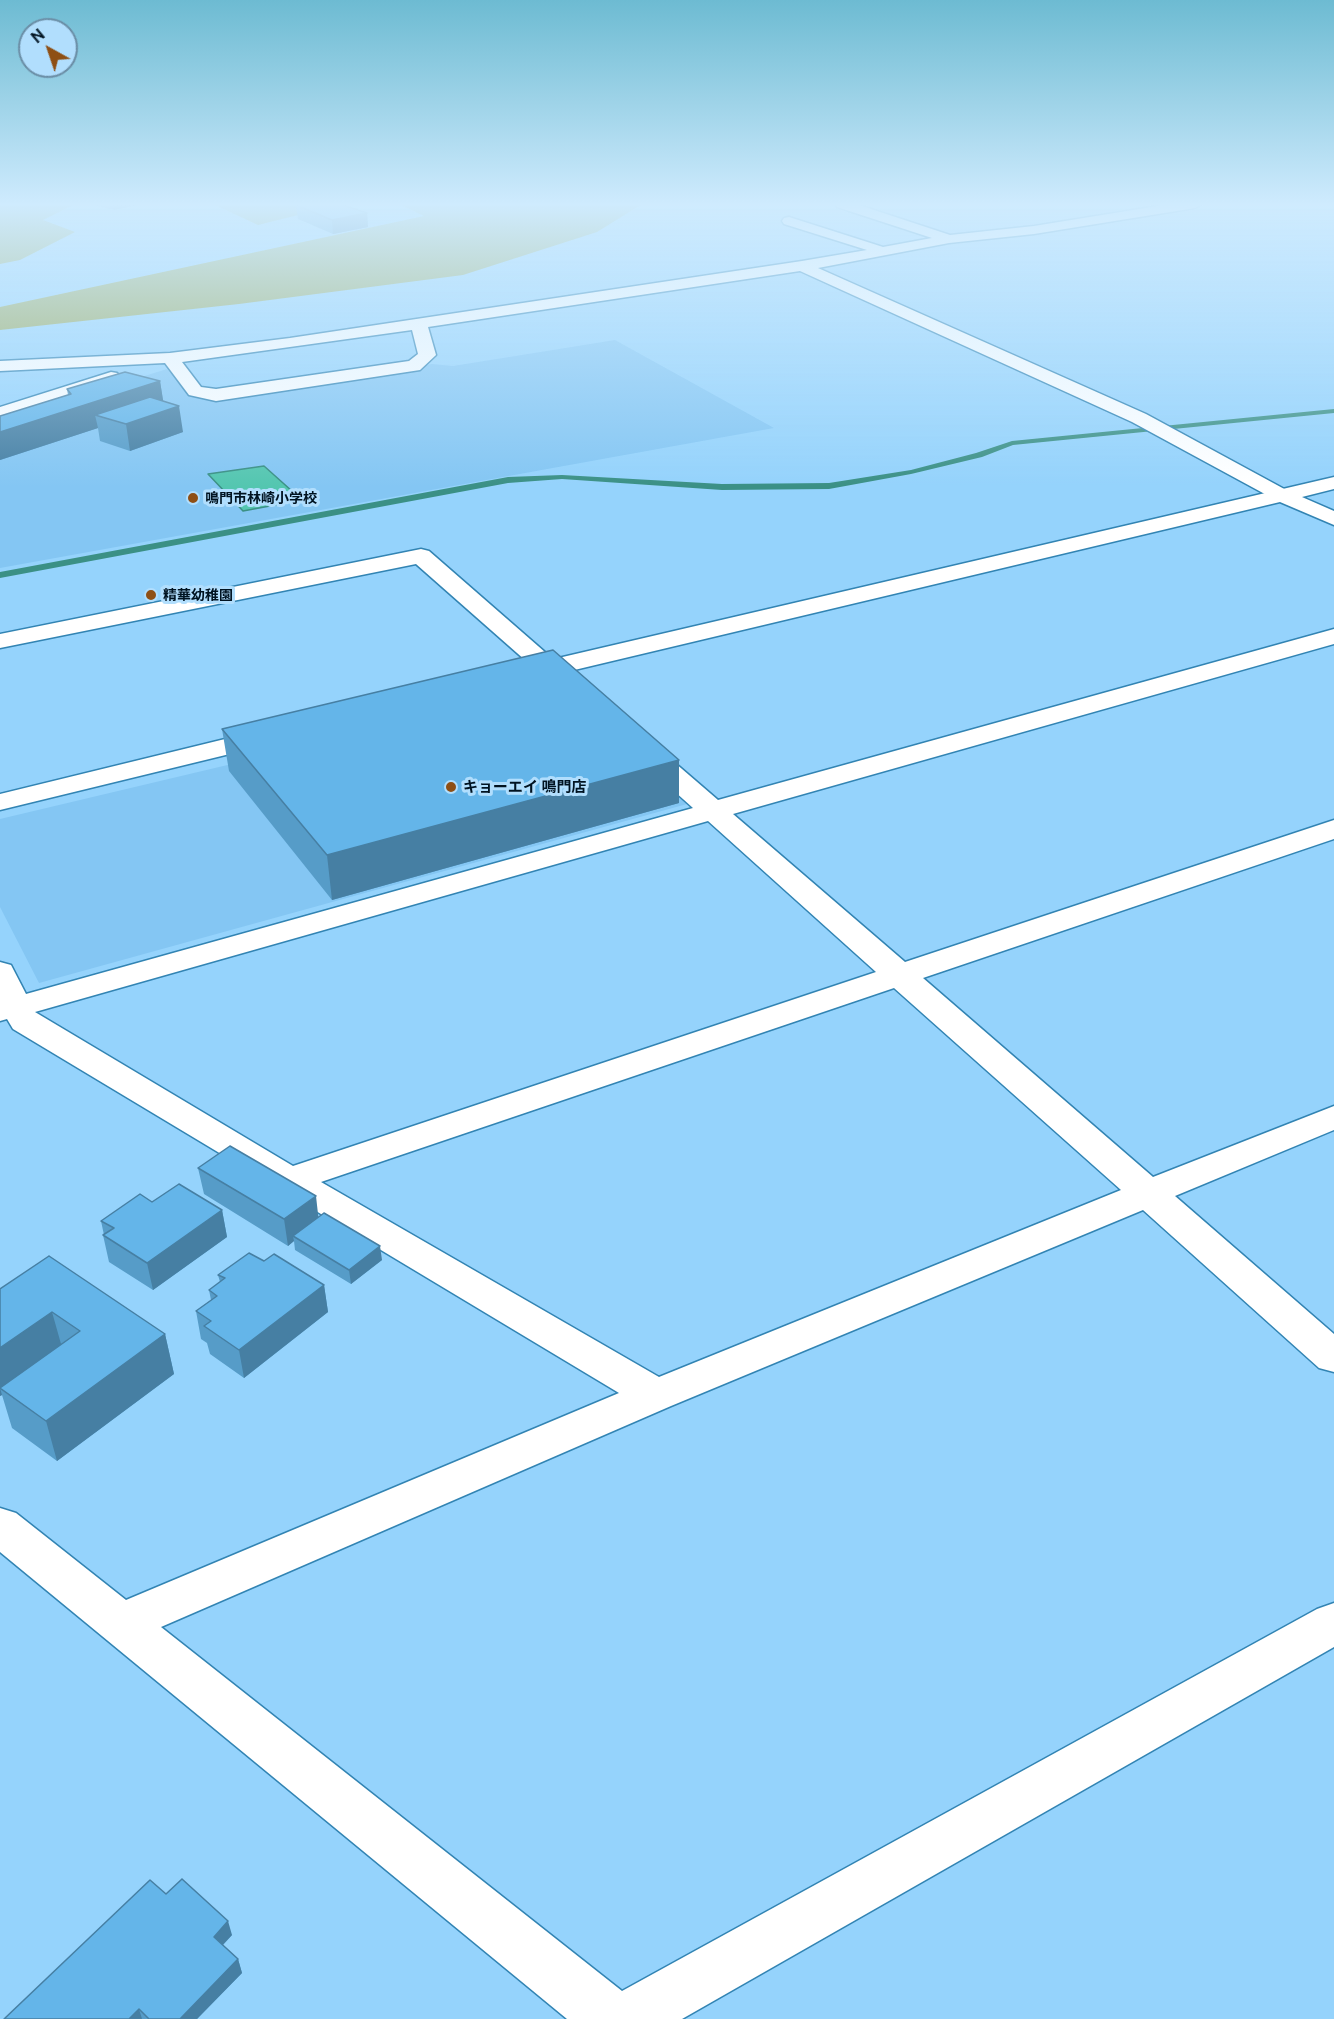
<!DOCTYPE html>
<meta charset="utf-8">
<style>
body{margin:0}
#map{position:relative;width:1334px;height:2019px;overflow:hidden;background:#95d3fc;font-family:Ubuntu,sans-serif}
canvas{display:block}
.north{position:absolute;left:18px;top:18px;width:60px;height:60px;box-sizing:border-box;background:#b1defd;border:2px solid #6a8da5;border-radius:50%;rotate:320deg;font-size:16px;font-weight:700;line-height:24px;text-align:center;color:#001321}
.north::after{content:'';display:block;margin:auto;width:21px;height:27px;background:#8e4f14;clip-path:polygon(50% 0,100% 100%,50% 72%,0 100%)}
</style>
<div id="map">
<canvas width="1334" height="2019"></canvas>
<div class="north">N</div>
</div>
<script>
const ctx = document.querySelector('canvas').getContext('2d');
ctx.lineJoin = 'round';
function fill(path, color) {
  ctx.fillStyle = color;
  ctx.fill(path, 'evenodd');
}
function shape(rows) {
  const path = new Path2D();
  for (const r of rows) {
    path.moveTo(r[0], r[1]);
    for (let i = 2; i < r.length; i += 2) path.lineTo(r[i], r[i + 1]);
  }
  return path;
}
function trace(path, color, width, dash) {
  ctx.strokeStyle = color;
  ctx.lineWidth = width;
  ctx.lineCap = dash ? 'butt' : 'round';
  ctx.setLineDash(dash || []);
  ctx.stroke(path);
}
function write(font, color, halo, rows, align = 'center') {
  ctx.font = font + ' Ubuntu,"Noto Sans JP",sans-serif';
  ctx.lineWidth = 6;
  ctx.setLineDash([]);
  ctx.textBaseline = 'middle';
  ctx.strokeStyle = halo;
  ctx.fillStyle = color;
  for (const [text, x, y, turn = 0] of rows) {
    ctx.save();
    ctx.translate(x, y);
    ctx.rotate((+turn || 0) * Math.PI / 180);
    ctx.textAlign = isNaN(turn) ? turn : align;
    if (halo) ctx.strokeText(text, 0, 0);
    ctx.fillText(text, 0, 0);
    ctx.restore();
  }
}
fill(shape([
 [615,340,774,428,0,568,0,421,167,369,190,393,217,399,432,364,453,366],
 [556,687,687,804,39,983,0,907,0,819]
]), '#84c6f3');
fill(shape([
 [0,204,75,204,43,220,75,232,20,260,0,264],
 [213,204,323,204,314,211,258,225],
 [399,204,646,204,639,206,597,232,463,275,239,304,0,330,0,307,424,216]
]), '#96a655');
const water = shape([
 [264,466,302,500,243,511,208,474,264,466]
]);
fill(water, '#54c6b0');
trace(water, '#3b9085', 1.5);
fill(shape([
 [1334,409,1334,413,1013,445,982,457,911,474,829,489,722,490,562,479,508,483,0,578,0,572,508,477,562,475,722,484,829,483,911,470,976,453,1012,441,1334,409]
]), '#3b9085');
const minor = shape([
 [835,204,856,204,950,235,1034,226,1170,204,1202,204,1195,208,1034,234,949,243,818,268,1146,414,1288,491,1291,495,1288,499,1281,501,1274,499,1132,422,800,271,428,327,436,355,420,370,216,401,189,395,165,363,0,371,0,361,170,353,290,338,802,261,867,250,784,224,782,221,784,218,789,217,883,247,932,238,837,207,835,204],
 [412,330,418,354,409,361,216,389,201,387,182,362,412,330],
 [111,372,117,373,120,377,117,381,0,419,0,407,111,372],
 [421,549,429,551,577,680,581,685,577,690,568,693,559,690,416,564,0,648,0,634,421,549],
 [1334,629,1334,644,733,814,905,962,1334,820,1334,839,923,978,1153,1177,1334,1106,1334,1130,1175,1196,1334,1334,1334,1372,1319,1368,1143,1210,671,1406,161,1627,622,1991,1317,1609,1334,1603,1334,1647,682,2019,567,2019,0,1552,0,1508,16,1513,126,1600,619,1393,13,1029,7,1019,0,1021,0,962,11,965,26,994,693,808,635,756,631,750,635,744,644,742,653,744,718,800,1334,629],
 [708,821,876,972,293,1166,35,1012,708,821],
 [894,988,1121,1190,659,1377,321,1182,894,988]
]);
const tertiary = shape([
 [1334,477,1334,489,1302,497,1334,511,1334,525,1280,502,524,682,515,679,511,674,515,669,524,666,1334,477],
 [270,728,279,730,283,736,279,742,0,810,0,794,270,728]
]);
trace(minor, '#3284b3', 3);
trace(tertiary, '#3284b3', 3);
fill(minor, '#fff');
fill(tertiary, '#fff');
fill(shape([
 [90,204,140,204,114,210],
 [296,205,367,213,368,227,333,234,298,219],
 [160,381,163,401,183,432,130,451,100,441,98,428,0,460,0,416,68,395,67,389],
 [222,729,679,760,679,803,332,900,229,771],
 [198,1168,319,1217,382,1260,351,1284,295,1250,294,1241,288,1246,204,1194],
 [152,1202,222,1210,227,1237,153,1290,109,1262,103,1235,104,1235,101,1221],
 [264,1261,324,1285,328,1312,244,1378,210,1354,207,1343,201,1339,196,1311,211,1300,209,1290,220,1282,218,1275],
 [0,1289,165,1334,174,1374,57,1461,12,1428,2,1395,0,1396],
 [166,1894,232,1935,223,1945,238,1959,242,1973,197,2019,4,2019]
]), '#569cc8');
fill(shape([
 [113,204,140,204,114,210],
 [367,213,368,227,333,234,332,220],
 [160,381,164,406,95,415,98,428,0,460,0,432],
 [179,406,183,432,130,451,126,424],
 [679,760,679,803,332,900,327,855],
 [316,1196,319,1223,293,1236,294,1241,288,1246,284,1219],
 [222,1210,227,1237,153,1290,147,1263],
 [380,1246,382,1260,351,1284,349,1270],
 [324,1285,328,1312,244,1378,239,1350],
 [52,1312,63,1351,0,1388,2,1395,0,1396,0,1348],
 [165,1334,174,1374,57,1461,46,1421],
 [228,1921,232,1935,217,1951,214,1937],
 [238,1959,242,1973,197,2019,180,2019],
 [139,2009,142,2019,129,2019]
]), '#467fa3');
const building = shape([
 [303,204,332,204,335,205,340,204,367,213,332,220,296,205,303,204],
 [125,372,160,381,0,432,0,416,71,394,67,389,125,372],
 [150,397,179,406,126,424,95,415,150,397],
 [553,650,679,760,327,855,222,729,553,650],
 [230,1146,316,1196,284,1219,198,1168,230,1146],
 [179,1184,222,1210,147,1263,103,1235,114,1228,101,1221,140,1194,152,1202,179,1184],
 [324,1213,380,1246,349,1270,293,1236,324,1213],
 [249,1253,264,1261,274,1254,324,1285,239,1350,204,1326,211,1321,196,1311,217,1296,209,1290,225,1278,218,1275,249,1253],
 [49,1256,165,1334,46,1421,0,1388,80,1331,52,1312,0,1348,0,1289,49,1256],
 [182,1879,228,1921,214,1937,238,1959,180,2019,149,2019,139,2009,129,2019,4,2019,150,1880,166,1894,182,1879]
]);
fill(building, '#64b5e9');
trace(building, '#467fa3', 1.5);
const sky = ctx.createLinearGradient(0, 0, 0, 487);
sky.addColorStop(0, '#6dbbd2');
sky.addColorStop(0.42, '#cfebfe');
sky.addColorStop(1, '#cfebfe00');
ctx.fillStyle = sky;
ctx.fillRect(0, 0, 1334, 487);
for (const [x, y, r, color] of [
 [193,498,6,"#8e4f14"],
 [151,595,6,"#8e4f14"],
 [451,787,6,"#8e4f14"]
]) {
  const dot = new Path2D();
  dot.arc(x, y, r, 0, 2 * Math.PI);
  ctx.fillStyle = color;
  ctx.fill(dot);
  trace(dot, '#b1defd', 2);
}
write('bold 14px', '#001321', '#b1defd', [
 ["鳴門市林崎小学校",205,498],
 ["精華幼稚園",163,595]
], 'left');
write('bold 15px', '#001321', '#b1defd', [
 ["キョーエイ 鳴門店",463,787]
], 'left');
</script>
